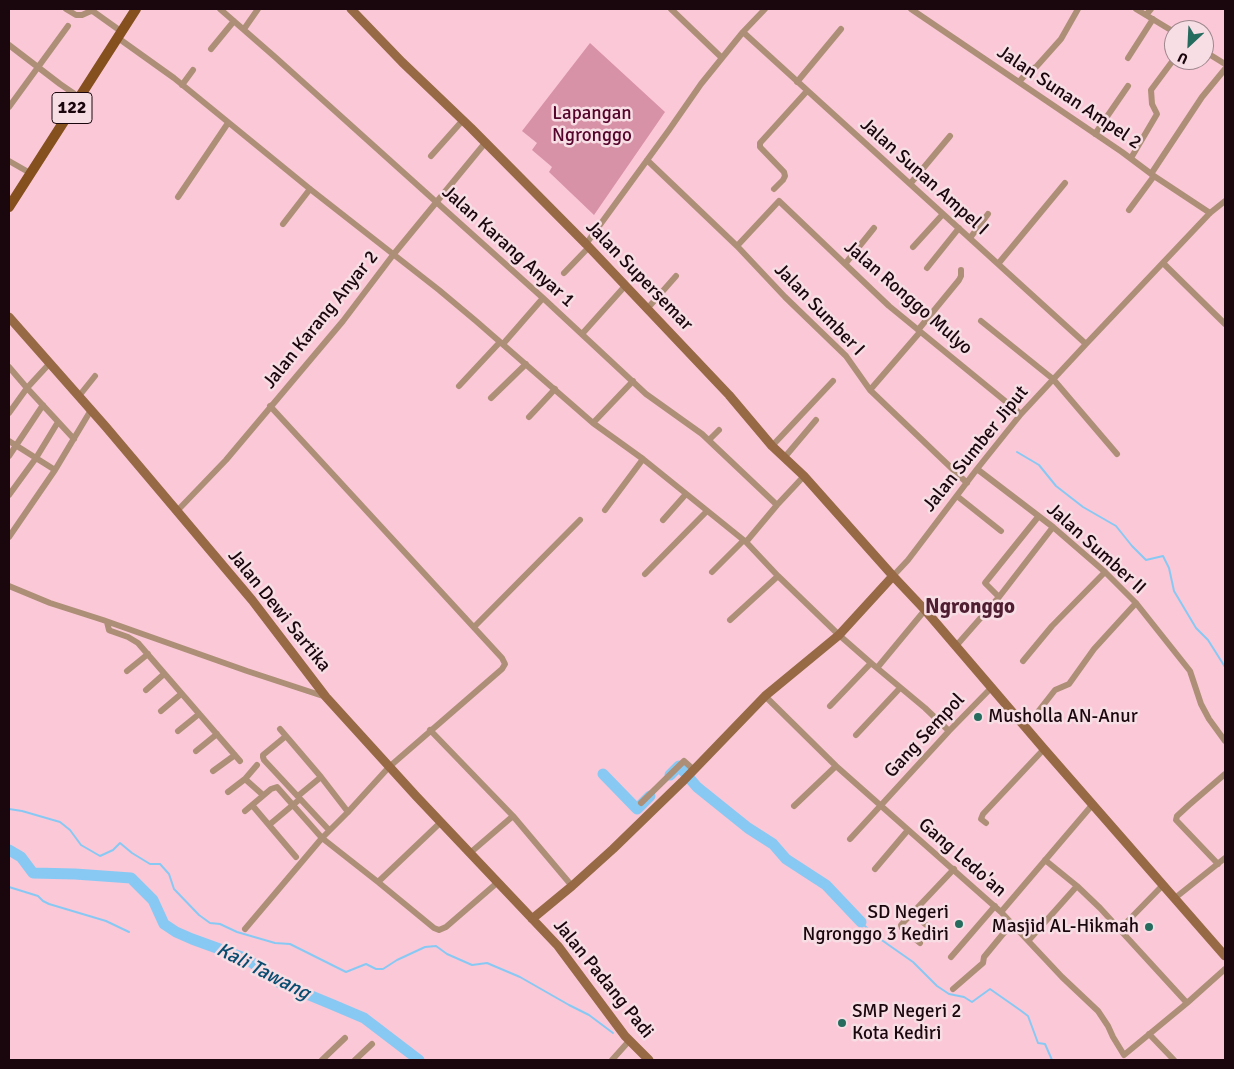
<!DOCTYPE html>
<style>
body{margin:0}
#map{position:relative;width:1234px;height:1069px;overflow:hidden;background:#fbc8d7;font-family:Signika,sans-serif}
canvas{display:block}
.frame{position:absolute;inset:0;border:10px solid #1a060d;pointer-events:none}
.north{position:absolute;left:1164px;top:20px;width:50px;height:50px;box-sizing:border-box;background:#f7dde4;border:1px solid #9f878e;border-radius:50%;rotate:205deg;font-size:14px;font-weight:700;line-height:20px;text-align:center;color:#1a060d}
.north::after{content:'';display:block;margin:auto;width:18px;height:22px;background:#256b5e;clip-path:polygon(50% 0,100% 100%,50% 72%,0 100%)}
</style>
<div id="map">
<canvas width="1234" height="1069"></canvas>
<div class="frame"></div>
<div class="north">U</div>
</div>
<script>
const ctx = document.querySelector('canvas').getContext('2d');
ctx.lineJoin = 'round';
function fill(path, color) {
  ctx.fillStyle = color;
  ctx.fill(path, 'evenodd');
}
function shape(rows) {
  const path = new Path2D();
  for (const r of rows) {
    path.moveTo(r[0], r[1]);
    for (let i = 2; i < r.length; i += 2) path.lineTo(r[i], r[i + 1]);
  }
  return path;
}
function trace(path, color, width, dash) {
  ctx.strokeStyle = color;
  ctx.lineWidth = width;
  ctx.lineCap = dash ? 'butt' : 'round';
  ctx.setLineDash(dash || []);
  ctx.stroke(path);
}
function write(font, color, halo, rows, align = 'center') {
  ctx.font = font + ' Signika,sans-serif';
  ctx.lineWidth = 5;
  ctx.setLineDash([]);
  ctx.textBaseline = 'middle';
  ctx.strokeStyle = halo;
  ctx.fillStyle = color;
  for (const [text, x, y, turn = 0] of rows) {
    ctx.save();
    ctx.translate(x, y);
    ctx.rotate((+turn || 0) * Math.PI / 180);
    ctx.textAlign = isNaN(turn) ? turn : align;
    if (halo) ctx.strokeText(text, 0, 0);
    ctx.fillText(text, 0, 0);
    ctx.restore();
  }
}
fill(shape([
 [590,43,665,112,594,215,549,172,552,167,532,150,537,143,522,131]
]), '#d892a8');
trace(shape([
 [1017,452,1039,465,1056,486,1083,507,1116,526,1132,546,1146,560,1163,556,1169,568,1174,591,1196,628,1208,640,1225,667],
 [9,809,22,811,60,822,70,830,81,845,100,856,113,850,120,843,132,853,150,864,160,864,169,874,174,889,199,915,210,923,220,924,237,932,275,943,290,944,346,972,366,964,376,969,383,969,397,960,425,947,436,946,447,954,472,965,487,963,520,977,569,1005,589,1015,613,1033],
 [9,887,38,896,43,901,49,904,106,921,129,932],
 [861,922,873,934,913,962,937,986,949,994,964,997,972,1002,990,989,1020,1010,1028,1016,1038,1043,1045,1044,1052,1060]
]), '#88c9f4', 2);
trace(shape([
 [603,774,637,809,650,796],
 [670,775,679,766,697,787,748,828,773,844,786,859,826,885,861,922],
 [9,850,21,857,33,873,75,874,131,878,153,900,164,924,176,932,192,939,247,959,280,983,331,1004,364,1018,419,1060]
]), '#88c9f4', 11);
trace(shape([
 [66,9,76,15,82,15,91,11,94,12,122,32],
 [220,9,275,57,543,298,646,394,702,434,777,505],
 [671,9,721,57],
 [911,9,1122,152,1154,176,1210,213],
 [1136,9,1174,32],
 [1146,15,1151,9],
 [244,29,258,9],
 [743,32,1086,344],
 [118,38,174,78,310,189,439,290,476,321,593,423,643,459,746,542,778,576,839,635,871,663,925,708,949,731],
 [9,45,60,84,79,97],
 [211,49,234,21],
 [1204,51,1225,64],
 [1128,58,1153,19],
 [797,82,841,29],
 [1019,82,1030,69,1036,67,1061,39,1078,9],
 [182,85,193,70],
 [9,107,68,26],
 [1095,134,1128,86],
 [431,156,463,120],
 [1131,158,1157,114,1152,104,1151,90,1174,59],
 [647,160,737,246,785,297,846,356,870,390,967,483],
 [9,161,30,173],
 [1151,174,1202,97,1225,69],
 [910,184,950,136],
 [774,189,783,180,785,176,784,172,760,147,760,143,807,91],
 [178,197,228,123],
 [1129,210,1154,176],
 [283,224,310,189],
 [970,238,988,214],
 [586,244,669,130,701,84,743,32,765,9],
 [737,246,779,201,889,306,1021,414],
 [913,247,943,214],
 [1163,263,1225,324],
 [845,264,874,228],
 [998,264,1065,183],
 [927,268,959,228],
 [564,273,589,247],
 [647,309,676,276],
 [981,321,1053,379,1117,454],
 [918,330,959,280,961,276,961,270],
 [582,334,625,286],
 [503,344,543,298],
 [9,367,27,388,74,439],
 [459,386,500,342],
 [870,390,920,332],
 [79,396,95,376],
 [491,398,526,364],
 [9,413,27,388,50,363],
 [529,417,555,389],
 [593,423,633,381],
 [709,440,719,430],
 [9,441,55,470],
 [772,446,833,381],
 [9,456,43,405],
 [784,458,816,420],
 [977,469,1053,527,1105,572,1136,603,1190,671,1201,704,1209,719,1225,741],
 [9,495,36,458,58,422],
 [957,496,1001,531],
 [605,510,643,459],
 [177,511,226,460,343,321,393,255,485,143],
 [663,520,686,494],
 [9,537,55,470,91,410],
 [746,542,777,505,804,476],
 [712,572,743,541],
 [645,574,707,511],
 [893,576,908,560,977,469,1021,414,1086,344,1210,213,1225,201],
 [9,586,50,603,103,620,247,671,326,697],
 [999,597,985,583,1038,517],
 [730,620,778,576],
 [107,622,109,630,111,631,128,637,138,643,240,761],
 [474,627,580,520],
 [956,646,999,597,1053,527],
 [1023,661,1052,626,1105,572],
 [877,668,925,610],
 [127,671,148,654],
 [146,690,164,674],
 [765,696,836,766,1001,912,1062,977,1098,1011,1108,1026,1113,1037,1124,1055,1187,1003,1225,969],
 [830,706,871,663],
 [161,711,181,694],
 [1024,725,1037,713,1055,690,1069,684,1094,649,1136,603],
 [280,729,286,736],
 [430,730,513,816,572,886],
 [178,731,199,714],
 [856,735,900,688],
 [196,751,217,734],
 [213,771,235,755],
 [245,779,263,795],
 [228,792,245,779,257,765],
 [298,796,321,777],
 [641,803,684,761,694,770],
 [252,805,296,857],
 [794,806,836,766],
 [245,811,271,789,277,787,322,838,378,882,434,928,439,930,446,927,498,882],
 [986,823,981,819,983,814,1044,749],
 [269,825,300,799],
 [329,830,264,760,263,757,263,755,286,736,321,777,348,812],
 [850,839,949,731,992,687],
 [470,853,513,816],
 [1045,860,1077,886,1100,908,1187,1003],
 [1218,864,1176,820,1177,816,1189,805,1225,774],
 [875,869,908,830],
 [378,882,441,822],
 [1175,898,1225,858],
 [1001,912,1093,804],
 [912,913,931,929],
 [245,929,322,838,348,812,389,767,502,669,505,664,502,658,270,406],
 [1120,929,1163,885],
 [1029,940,1077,886],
 [920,943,902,928,901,925,954,869],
 [951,957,995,906],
 [953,989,983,963,984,957,1012,923],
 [1149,1034,1174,1060],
 [322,1060,345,1038],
 [355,1060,372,1044],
 [612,1060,629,1041]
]), '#ad8e76', 6);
trace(shape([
 [351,9,402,62,471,128,586,244,729,395,772,446,804,476,893,576,925,610,1044,749,1225,956],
 [9,317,106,427,177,511,252,600,326,697,416,796,558,946,625,1036,649,1060],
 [532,919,572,886,613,849,682,782,765,696,839,635,893,576]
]), '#976945', 9);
trace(shape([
 [9,207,136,9]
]), '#854f1e', 10);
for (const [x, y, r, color] of [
 [978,717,5,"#256b5e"],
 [959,924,5,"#256b5e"],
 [1149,927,5,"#256b5e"],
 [842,1023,5,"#256b5e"]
]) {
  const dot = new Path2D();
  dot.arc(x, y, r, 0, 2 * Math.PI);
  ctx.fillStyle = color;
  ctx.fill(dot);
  trace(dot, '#f7dde4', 2);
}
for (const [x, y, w] of [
 [72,108,40]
]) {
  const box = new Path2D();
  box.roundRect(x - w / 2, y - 15.5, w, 31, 4);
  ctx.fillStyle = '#f7dde4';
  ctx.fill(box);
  trace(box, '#1a060d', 1);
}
write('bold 18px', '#1a060d', null, [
 ["122",72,108]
]);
write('19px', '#1a060d', '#f7dde4', [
 ["Jalan Sunan Ampel 2",1069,98,34],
 ["Jalan Sunan Ampel I",924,177,42],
 ["Jalan Karang Anyar 1",508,247,42],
 ["Jalan Supersemar",639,276,46],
 ["Jalan Ronggo Mulyo",908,298,41],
 ["Jalan Sumber I",819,310,46],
 ["Jalan Karang Anyar 2",321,320,-51],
 ["Jalan Sumber Jiput",976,449,-51],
 ["Jalan Sumber II",1096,549,42],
 ["Jalan Dewi Sartika",279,611,51],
 ["Gang Sempol",925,736,-47],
 ["Gang Ledo'an",962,858,41],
 ["Jalan Padang Padi",603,979,51]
]);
write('19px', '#55042b', '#f7dde4', [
 ["Lapangan",592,114],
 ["Ngronggo",592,136]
]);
write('19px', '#1a060d', '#f7dde4', [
 ["Musholla AN-Anur",988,717],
 ["SD Negeri",949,913,"right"],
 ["Ngronggo 3 Kediri",949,935,"right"],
 ["Masjid AL-Hikmah",1139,927,"right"],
 ["SMP Negeri 2",852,1012],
 ["Kota Kediri",852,1034]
], 'left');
write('italic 20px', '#084d71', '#f7dde4', [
 ["Kali Tawang",263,972,27]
]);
write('bold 21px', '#4f1e31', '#f7dde4', [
 ["Ngronggo",970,607]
]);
</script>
